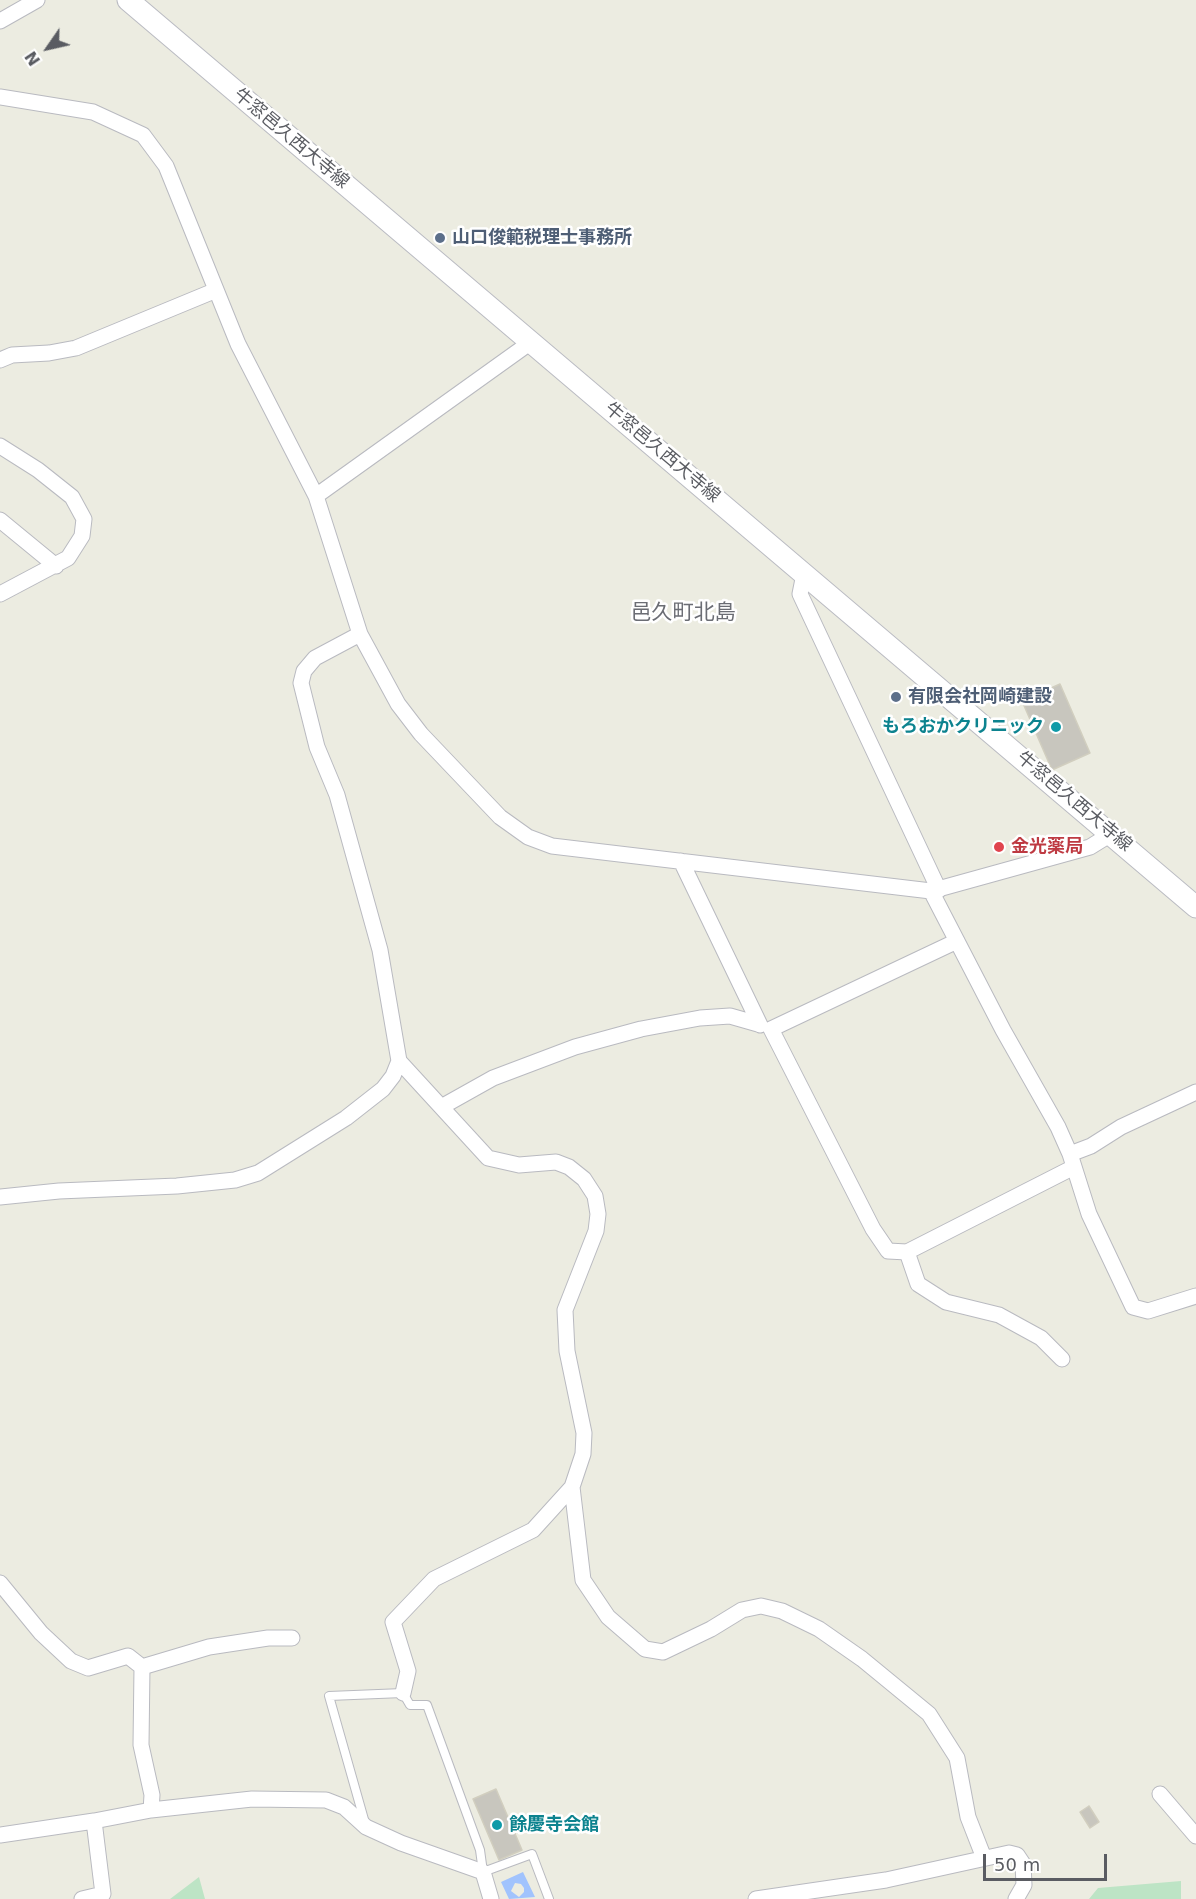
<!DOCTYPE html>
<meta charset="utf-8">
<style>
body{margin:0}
#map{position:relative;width:1196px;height:1899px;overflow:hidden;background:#ecece1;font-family:"DejaVu Sans",sans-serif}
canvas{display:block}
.north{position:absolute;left:18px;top:18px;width:60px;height:60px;-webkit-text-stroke:4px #fff;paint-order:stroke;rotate:236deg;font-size:16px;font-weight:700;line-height:24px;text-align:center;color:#5a5c62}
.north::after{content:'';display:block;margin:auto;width:21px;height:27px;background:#5a5c62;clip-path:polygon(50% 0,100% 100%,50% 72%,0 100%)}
.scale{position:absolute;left:983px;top:1854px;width:124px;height:27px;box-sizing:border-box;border:3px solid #5a5c62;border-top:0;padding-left:8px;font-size:18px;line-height:21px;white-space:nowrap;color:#5a5c62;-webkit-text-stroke:4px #fff;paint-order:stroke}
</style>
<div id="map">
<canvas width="1196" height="1899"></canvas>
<div class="north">N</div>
<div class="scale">50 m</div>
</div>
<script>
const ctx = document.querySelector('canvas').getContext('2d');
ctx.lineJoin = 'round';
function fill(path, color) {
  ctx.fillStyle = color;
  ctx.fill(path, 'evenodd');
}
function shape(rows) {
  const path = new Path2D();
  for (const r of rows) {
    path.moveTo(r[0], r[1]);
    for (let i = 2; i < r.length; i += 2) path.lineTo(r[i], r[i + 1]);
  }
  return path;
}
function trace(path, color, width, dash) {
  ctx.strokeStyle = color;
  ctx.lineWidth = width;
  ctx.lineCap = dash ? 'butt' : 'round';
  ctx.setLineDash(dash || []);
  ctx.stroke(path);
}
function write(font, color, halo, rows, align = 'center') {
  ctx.font = font + ' "DejaVu Sans","Noto Sans JP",sans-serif';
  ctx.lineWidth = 5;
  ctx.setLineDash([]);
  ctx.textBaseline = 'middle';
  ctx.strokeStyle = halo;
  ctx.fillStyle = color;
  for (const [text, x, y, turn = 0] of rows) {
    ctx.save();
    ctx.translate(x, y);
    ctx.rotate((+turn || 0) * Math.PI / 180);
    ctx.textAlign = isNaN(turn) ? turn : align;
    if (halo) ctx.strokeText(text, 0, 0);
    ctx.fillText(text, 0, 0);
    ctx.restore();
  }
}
fill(shape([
 [199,1877,205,1899,170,1899],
 [1181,1881,1181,1899,1089,1899,1098,1888]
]), '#bde4c5');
fill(shape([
 [523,1872,535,1897,509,1899,501,1882],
 [515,1883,521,1884,524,1888,524,1892,519,1897,511,1891]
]), '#a1c3fd');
const building = shape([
 [1060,684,1090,753,1052,770,1022,701,1060,684],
 [496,1789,522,1850,499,1860,473,1799,496,1789],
 [1089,1806,1099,1822,1090,1828,1080,1812,1089,1806]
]);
fill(building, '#c8c6be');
trace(building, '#d1cebf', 1.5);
const service = shape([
 [365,1823,329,1696,403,1693,410,1705,427,1705,480,1850,483,1872,532,1854,549,1899]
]);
const minor = shape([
 [0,21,37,0],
 [0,97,93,112,143,135,166,166,238,344,316,496,360,634,398,704,421,734,500,817,528,837,552,846,931,891],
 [0,360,12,355,49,353,76,348,214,291],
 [0,446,38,470,72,497,84,519,82,536,68,558,0,594],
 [316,496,531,342],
 [0,520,56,566],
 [804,574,800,594,939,890],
 [1111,834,1090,847,931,891,1003,1030,1058,1127,1070,1154,1089,1214,1133,1307,1148,1311,1196,1296],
 [681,861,760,1025],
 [399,1061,488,1158,519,1165,556,1162,569,1167,584,1179,595,1196,598,1214,596,1231,565,1310,567,1351,584,1433,583,1454,572,1487,533,1530,434,1579,393,1622,408,1671,403,1693],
 [443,1106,493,1078,575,1047,641,1029,700,1018,730,1016,758,1024],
 [1070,1154,1091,1146,1121,1127,1196,1092],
 [0,1197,59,1191,177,1186,235,1180,258,1173,346,1118,383,1089,393,1076,399,1061,380,950,337,795,317,747,301,683,304,671,315,658,360,634],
 [907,1252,888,1251,873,1229,771,1029,957,941],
 [1062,1359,1041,1338,999,1315,946,1302,918,1284,907,1252,1072,1168],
 [572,1487,583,1580,608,1617,645,1649,663,1652,711,1629,742,1610,761,1606,782,1611,819,1629,862,1659,929,1714,957,1758,968,1817,984,1858],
 [0,1583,41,1633,71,1661,88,1668,128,1656,142,1667],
 [1160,1794,1196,1836],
 [151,1810,152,1795,141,1745,142,1667,209,1647,268,1638,292,1638],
 [0,1835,94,1821],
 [82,1899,103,1894,94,1821,151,1810,252,1799,326,1800,344,1807,366,1827,401,1843,483,1872,491,1899],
 [756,1899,886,1880,1009,1853,1017,1855,1023,1864,1024,1885,1016,1899]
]);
const secondary = shape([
 [128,0,1196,907]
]);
trace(service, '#b9bac0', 10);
trace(minor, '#b9bac0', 17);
trace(secondary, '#babbc2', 23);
trace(service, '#fff', 8);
trace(minor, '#fff', 15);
trace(secondary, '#fff', 21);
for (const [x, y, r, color] of [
 [440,238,6,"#5c6f8a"],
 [896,697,6,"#5c6f8a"],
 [1056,727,6,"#0f9aa8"],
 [999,847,6,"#e0444e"],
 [497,1825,6,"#0f9aa8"]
]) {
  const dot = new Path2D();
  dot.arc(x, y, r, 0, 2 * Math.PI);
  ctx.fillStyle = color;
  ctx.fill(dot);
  trace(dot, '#fff', 2);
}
write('18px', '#5a5c62', '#fff', [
 ["牛窓邑久西大寺線",291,139,40],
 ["牛窓邑久西大寺線",662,453,40],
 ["牛窓邑久西大寺線",1074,802,40]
]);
write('bold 18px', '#4e5e75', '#fff', [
 ["山口俊範税理士事務所",452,238],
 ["有限会社岡崎建設",908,697]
], 'left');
write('bold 18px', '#0d838f', '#fff', [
 ["もろおかクリニック",1044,727],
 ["餘慶寺会館",509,1825,"left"]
], 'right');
write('bold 18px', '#be3a42', '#fff', [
 ["金光薬局",1011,847]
], 'left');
write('21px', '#6b6d74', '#fff', [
 ["邑久町北島",683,614]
]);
</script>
